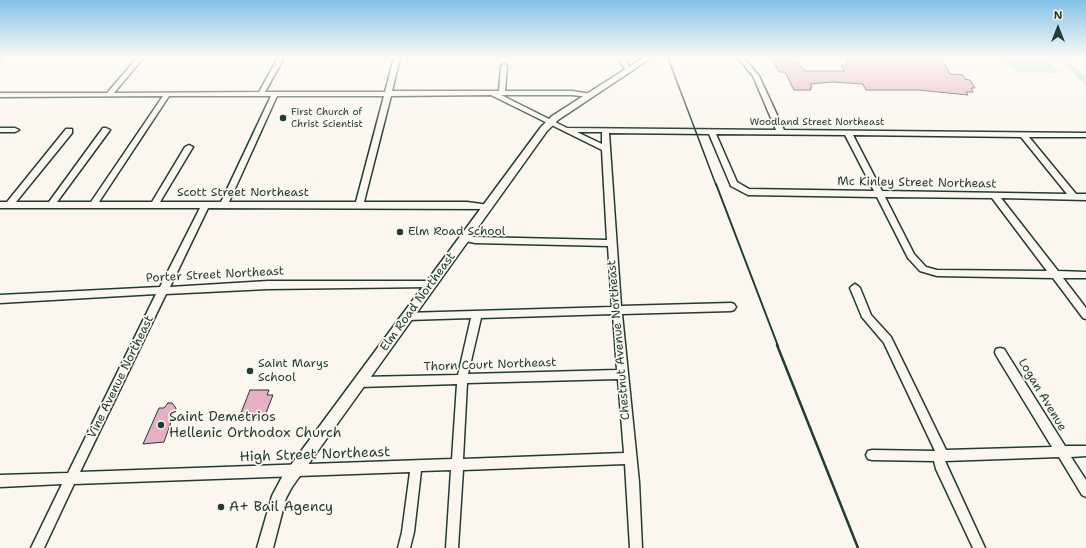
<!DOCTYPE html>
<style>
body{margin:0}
#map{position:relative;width:1086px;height:548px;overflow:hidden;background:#fbf7ec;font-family:"Shantell Sans",sans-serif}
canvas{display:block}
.north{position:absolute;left:1038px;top:8px;width:40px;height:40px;-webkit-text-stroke:3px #fbf7ec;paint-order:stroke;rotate:0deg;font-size:11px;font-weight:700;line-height:16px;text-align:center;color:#1f3d34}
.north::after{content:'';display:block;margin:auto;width:14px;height:18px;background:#1f3d34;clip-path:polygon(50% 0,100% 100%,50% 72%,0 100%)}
</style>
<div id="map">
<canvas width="1086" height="548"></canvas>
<div class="north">N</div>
</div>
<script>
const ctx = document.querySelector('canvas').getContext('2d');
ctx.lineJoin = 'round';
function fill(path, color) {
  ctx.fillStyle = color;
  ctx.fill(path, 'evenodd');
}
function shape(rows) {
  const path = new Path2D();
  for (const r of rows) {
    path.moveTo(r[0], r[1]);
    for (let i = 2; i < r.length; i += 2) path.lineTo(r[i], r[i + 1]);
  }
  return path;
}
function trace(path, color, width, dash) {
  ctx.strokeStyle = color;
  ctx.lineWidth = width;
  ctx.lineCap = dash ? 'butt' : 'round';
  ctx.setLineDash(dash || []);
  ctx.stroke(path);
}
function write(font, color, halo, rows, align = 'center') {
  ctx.font = font + ' "Shantell Sans",sans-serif';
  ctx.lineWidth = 3.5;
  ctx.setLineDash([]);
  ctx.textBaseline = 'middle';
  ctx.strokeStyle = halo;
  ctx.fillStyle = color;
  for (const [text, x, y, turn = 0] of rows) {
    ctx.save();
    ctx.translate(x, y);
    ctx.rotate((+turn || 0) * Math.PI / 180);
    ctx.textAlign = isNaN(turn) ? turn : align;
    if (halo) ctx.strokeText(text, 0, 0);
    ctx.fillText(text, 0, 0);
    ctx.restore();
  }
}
fill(shape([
 [1003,58,1045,58,1060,73,1017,72],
 [1057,58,1064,58,1086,77,1086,85]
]), '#aceab1');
const building = shape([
 [772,58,794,58,805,71,845,71,841,65,849,65,844,58,941,58,950,74,963,75,965,79,970,80,975,88,971,88,973,92,966,92,968,95,918,90,866,90,863,84,833,82,810,84,812,88,810,88,811,90,794,90,785,72,779,72,772,58],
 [250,390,269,390,267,395,273,395,264,418,239,418,250,390],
 [168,403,172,403,176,408,164,442,143,444,159,408,164,408,168,403]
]);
fill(building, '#e6afc3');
trace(building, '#1f3d34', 1);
const minor = shape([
 [0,58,4,58,0,61,0,58],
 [137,58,143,58,114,93,259,92,278,58,284,58,265,92,385,92,394,58,400,58,392,91,499,91,501,66,504,64,507,66,505,91,572,91,591,94,592,95,589,97,572,95,501,95,567,128,776,130,753,76,738,58,744,58,759,76,784,130,1086,133,1086,137,1029,137,1076,194,1086,194,1086,200,1001,198,1058,271,1086,272,1086,278,1063,278,1086,308,1086,319,1083,318,1053,278,937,276,920,271,908,258,877,197,748,195,731,186,709,134,609,133,621,306,731,303,734,304,736,307,734,310,731,311,622,314,639,482,642,548,630,548,625,464,463,470,458,548,446,548,451,470,421,471,414,532,410,548,398,548,402,532,410,472,74,484,44,548,31,548,62,484,0,487,0,475,68,473,156,294,0,303,0,295,160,287,200,208,0,208,0,202,7,202,66,129,72,129,72,133,16,202,49,202,103,128,106,128,110,130,57,202,91,202,163,96,0,97,0,93,107,93,137,58],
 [491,95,602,150,607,240,475,237,464,235,460,238,461,240,475,243,608,246,612,307,405,313,403,316,405,319,408,320,471,318,458,375,360,377,356,379,355,382,356,385,360,387,457,384,452,459,80,472,166,294,268,289,430,287,433,286,435,284,433,282,430,281,268,281,170,287,208,208,489,209,490,207,489,205,467,202,364,202,391,96,491,95],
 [169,96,271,96,221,202,160,202,193,147,189,145,185,147,152,202,99,202,169,96],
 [277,96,384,96,356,202,229,202,277,96],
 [577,132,602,132,602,144,577,132],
 [716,134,845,135,874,191,749,189,737,182,716,134],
 [853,135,1021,137,1067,194,882,191,853,135],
 [885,197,992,198,1047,271,937,270,926,267,914,254,885,197],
 [613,314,617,370,468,374,481,318,613,314],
 [618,379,624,453,463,459,467,383,618,379],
 [618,58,624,58,631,70,630,71,626,71,618,58],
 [0,128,15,128,19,130,15,132,0,132,0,128],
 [855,284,858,286,860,288,871,315,891,337,946,450,1052,447,996,355,995,352,996,349,1000,348,1004,349,1065,446,1086,446,1086,456,1071,457,1086,480,1086,497,1082,495,1059,457,945,461,985,548,973,548,936,469,934,461,872,460,868,459,866,455,868,451,872,450,935,451,884,343,862,317,850,288,852,286,855,284]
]);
const major = shape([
 [643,58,651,58,558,120,547,131,292,487,286,498,273,548,257,548,272,496,282,477,541,127,552,116,643,58]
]);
trace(minor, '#1f3d34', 3);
trace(major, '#1f3d34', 3);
fill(minor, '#fbf7ec');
fill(major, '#fbf7ec');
trace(shape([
 [668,58,716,185]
]), '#1f3d34', 1.5);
trace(shape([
 [716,184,778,346]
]), '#1f3d34', 2);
trace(shape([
 [777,345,858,548]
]), '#1f3d34', 2.5);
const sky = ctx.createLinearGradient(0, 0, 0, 134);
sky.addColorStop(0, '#81c1e7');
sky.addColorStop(0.43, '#fdfbf6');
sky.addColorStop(1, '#fdfbf600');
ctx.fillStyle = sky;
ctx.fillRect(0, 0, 1086, 134);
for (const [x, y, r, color] of [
 [283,118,4,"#1f3d34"],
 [400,232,4,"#1f3d34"],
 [250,371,4,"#1f3d34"],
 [161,425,4,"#1f3d34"],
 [221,507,4,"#1f3d34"]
]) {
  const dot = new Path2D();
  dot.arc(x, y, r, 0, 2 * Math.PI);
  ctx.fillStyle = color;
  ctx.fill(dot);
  trace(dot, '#fbf7ec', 1.5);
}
write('10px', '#1f3d34', '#fbf7ec', [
 ["First Church of",291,112],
 ["Christ Scientist",291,124]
], 'left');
write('10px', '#1f3d34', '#fbf7ec', [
 ["Woodland Street Northeast",817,122]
]);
write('12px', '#1f3d34', '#fbf7ec', [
 ["Mc Kinley Street Northeast",917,183,1],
 ["Scott Street Northeast",243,193],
 ["Porter Street Northeast",215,275,-3],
 ["Elm Road Northeast",418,302,-54],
 ["Chestnut Avenue Northeast",619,340,-95],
 ["Thorn Court Northeast",490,365,-2],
 ["Vine Avenue Northeast",121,377,-64],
 ["Logan Avenue",1042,395,59]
]);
write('12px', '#1f3d34', '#fbf7ec', [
 ["Elm Road School",408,232],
 ["Saint Marys",258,364],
 ["School",258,378]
], 'left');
write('14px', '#1f3d34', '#fbf7ec', [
 ["Saint Demetrios",169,417],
 ["Hellenic Orthodox Church",169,433],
 ["A+ Bail Agency",229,507]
], 'left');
write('14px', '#1f3d34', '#fbf7ec', [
 ["High Street Northeast",315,455,-2]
]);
</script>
